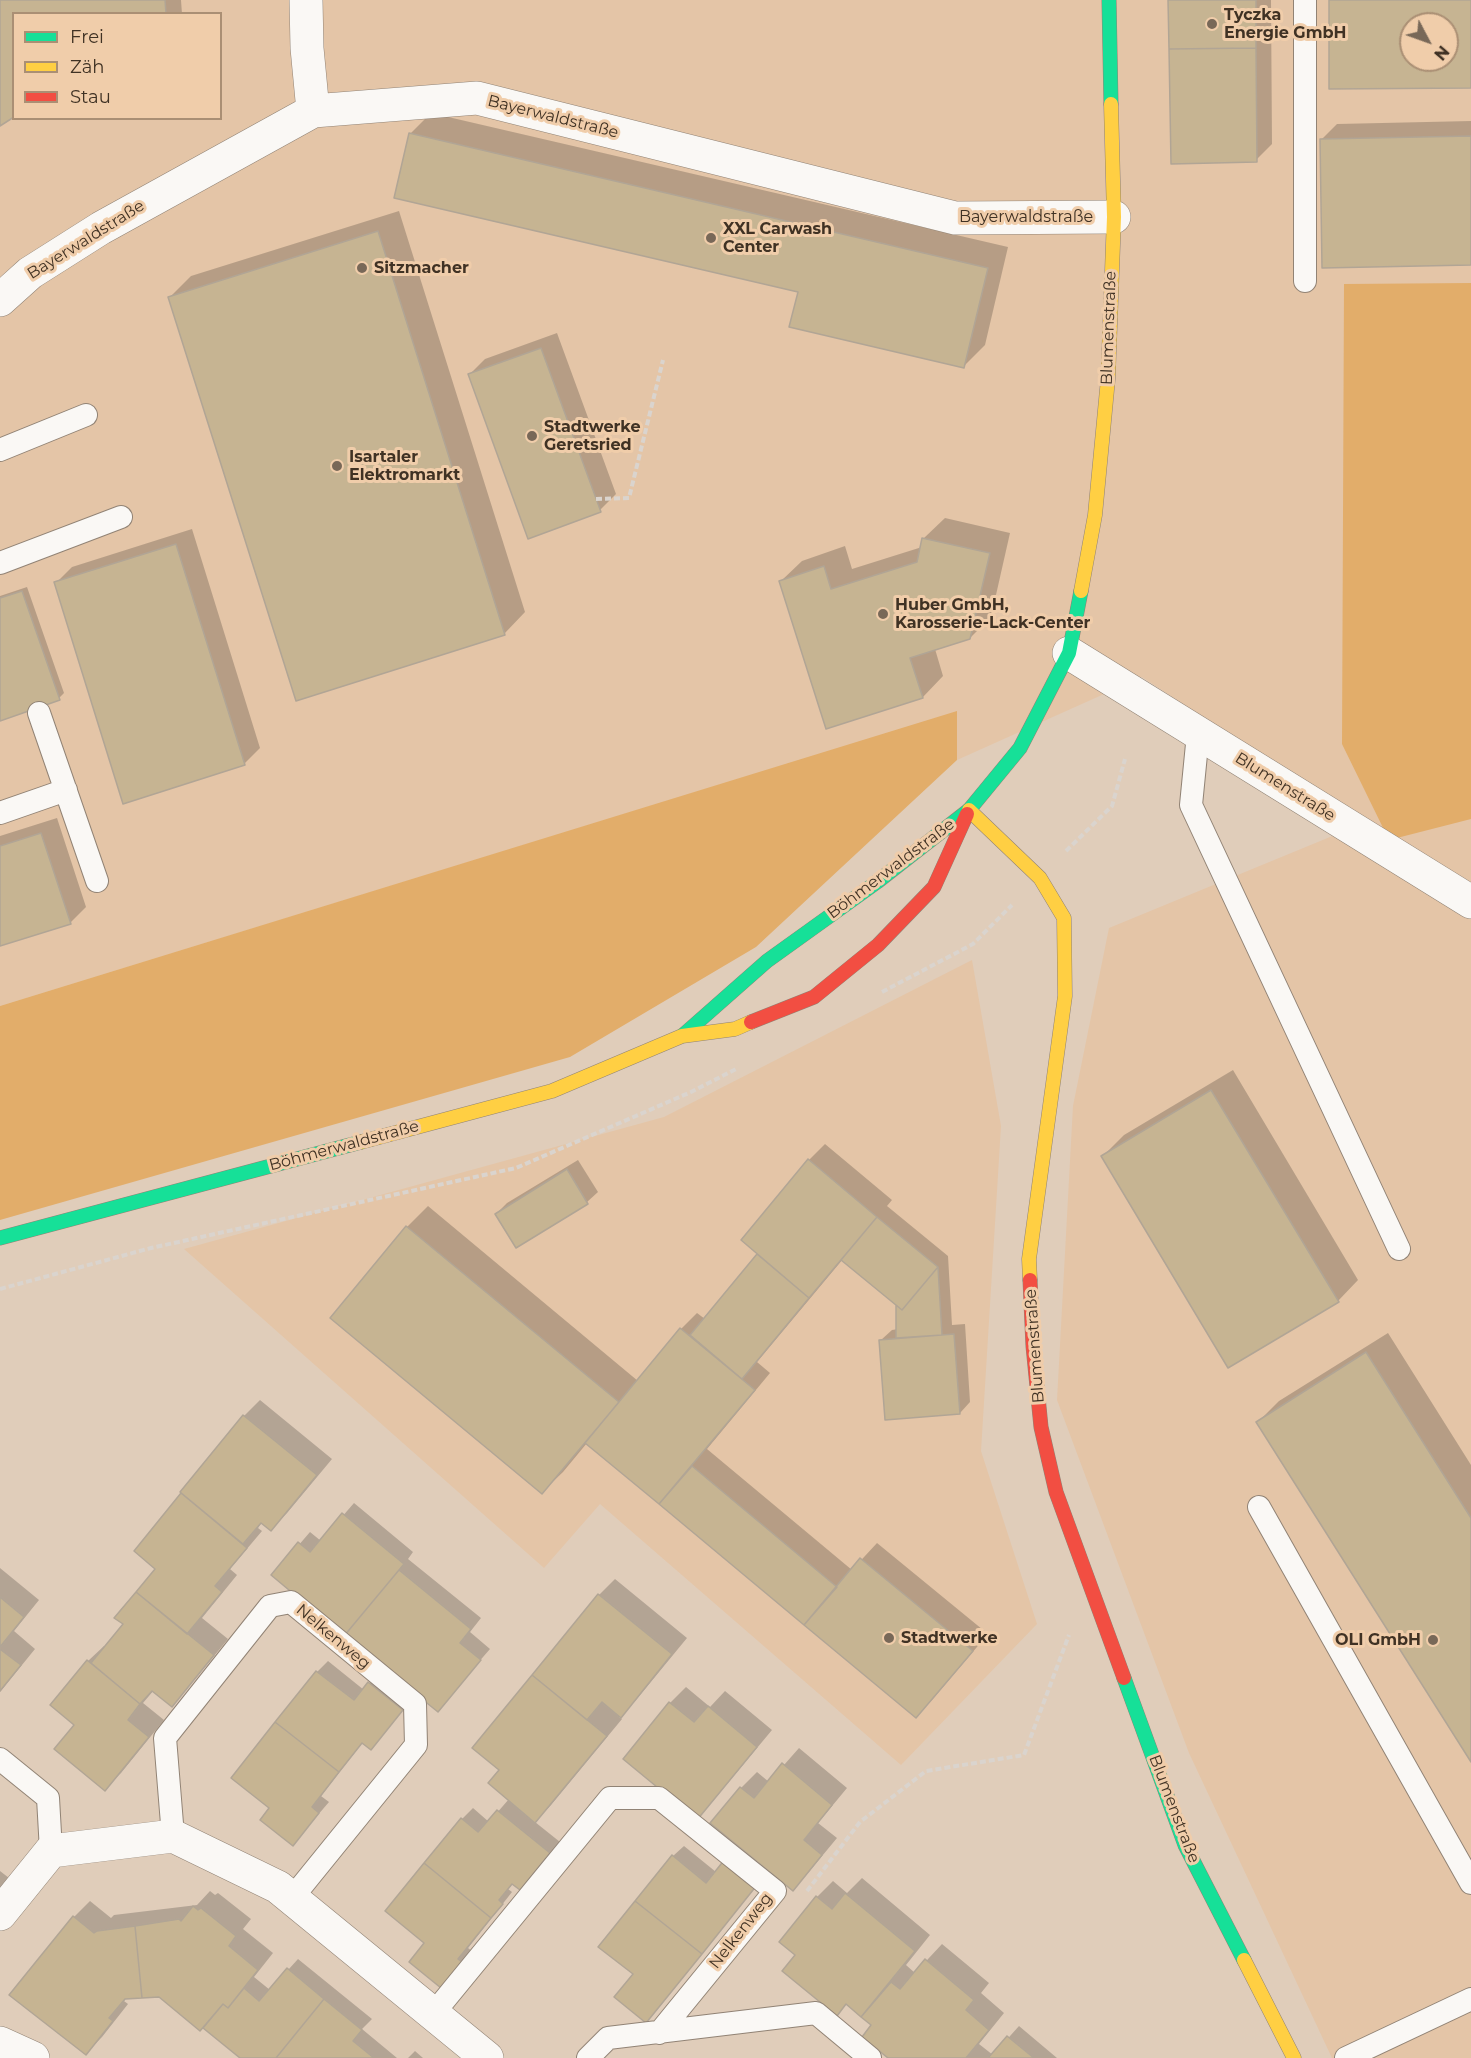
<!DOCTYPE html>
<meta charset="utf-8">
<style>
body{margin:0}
#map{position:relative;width:1471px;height:2058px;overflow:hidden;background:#e0cdba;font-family:Montserrat,sans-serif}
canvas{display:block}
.legend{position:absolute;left:12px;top:12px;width:210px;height:108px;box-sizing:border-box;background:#f0cdaa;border:2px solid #aa8f74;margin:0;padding:8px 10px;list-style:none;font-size:18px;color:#403224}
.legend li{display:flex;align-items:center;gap:12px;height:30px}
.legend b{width:30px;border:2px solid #aa8f74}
.north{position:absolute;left:1399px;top:12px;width:60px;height:60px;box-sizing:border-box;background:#f0cdaa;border:2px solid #aa8f74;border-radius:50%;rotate:131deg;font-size:16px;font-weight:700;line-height:24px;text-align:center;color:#403224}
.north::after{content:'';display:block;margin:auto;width:21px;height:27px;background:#786858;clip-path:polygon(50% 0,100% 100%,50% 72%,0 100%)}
</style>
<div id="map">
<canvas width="1471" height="2058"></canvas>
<ul class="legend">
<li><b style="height:8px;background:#16e098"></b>Frei</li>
<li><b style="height:8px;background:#ffcf43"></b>Zäh</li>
<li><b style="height:8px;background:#f24e42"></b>Stau</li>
</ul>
<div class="north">N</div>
</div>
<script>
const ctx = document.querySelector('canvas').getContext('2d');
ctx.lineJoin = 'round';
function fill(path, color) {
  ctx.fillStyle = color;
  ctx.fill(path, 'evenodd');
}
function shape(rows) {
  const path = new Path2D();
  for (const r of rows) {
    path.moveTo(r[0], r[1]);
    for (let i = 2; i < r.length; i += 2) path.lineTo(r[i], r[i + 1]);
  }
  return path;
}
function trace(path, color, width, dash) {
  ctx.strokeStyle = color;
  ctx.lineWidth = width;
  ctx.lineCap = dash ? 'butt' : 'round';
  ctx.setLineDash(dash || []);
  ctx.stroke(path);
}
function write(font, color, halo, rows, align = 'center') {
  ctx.font = font + ' Montserrat,sans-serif';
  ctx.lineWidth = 6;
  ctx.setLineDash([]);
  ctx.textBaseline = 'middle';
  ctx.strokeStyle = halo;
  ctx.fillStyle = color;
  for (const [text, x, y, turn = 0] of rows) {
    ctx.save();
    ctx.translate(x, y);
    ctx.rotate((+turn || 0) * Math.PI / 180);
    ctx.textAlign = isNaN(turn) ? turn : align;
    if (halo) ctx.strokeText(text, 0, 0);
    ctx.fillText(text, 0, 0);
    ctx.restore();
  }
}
fill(shape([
 [0,0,1471,0,1471,2058,1332,2058,1189,1753,1057,1400,1073,1106,1109,928,1364,823,1142,677,957,760,957,712,0,1006],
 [14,14,220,14,220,118,14,118],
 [1411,24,1447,24,1447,60,1411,60],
 [972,960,1001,1126,981,1451,1037,1624,901,1765,600,1504,544,1568,184,1249,664,1117]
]), '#e4c5a7');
fill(shape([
 [1471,283,1471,819,1389,840,1342,744,1344,284],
 [957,711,957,760,756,947,570,1057,0,1220,0,1006]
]), '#e2ad6a');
fill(shape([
 [0,0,181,0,182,14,14,14,0,124],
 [1169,0,1271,0,1272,144,1256,160],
 [431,113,1008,247,985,345,964,366,800,291,410,134],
 [1471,121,1471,264,1321,140,1337,124],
 [399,211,525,612,505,633,297,699,170,297,191,276],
 [557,333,616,494,600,510,469,375,485,359],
 [945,518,1010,533,991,617,970,638,935,649,943,676,923,697,781,581,802,561,845,546,852,569,922,547,924,538],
 [192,529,260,748,244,764,56,583,72,567],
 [27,587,64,693,59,698,0,719,0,596],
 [57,818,86,907,70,923,0,944,0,836],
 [1233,1070,1358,1280,1338,1301,1103,1156,1124,1135],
 [825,1144,892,1200,887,1206,948,1256,952,1325,965,1324,970,1402,960,1413,881,1340,892,1330,898,1329,897,1304,843,1259,757,1362,770,1373,707,1449,852,1570,877,1543,988,1634,932,1700,916,1716,587,1443,563,1472,542,1492,332,1318,407,1227,428,1206,638,1381,681,1329,697,1313,705,1319,759,1254,809,1160],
 [578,1160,598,1192,587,1202,516,1246,496,1214,507,1203],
 [1388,1333,1471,1465,1471,1760,1258,1422,1279,1401],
 [260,1400,332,1459,287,1513,271,1529,262,1522,258,1528,262,1531,230,1569,237,1575,202,1618,228,1639,187,1689,171,1705,154,1690,143,1703,164,1720,121,1773,105,1788,76,1725,88,1661,104,1646,106,1647,125,1624,157,1569,136,1551,244,1416],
 [354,1503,413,1552,408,1559,481,1618,470,1632,490,1649,437,1710,273,1575,310,1532,321,1541],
 [0,1568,39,1600,14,1631,35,1649,0,1692],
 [615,1579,687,1638,636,1700,619,1717,622,1719,551,1805,535,1822,560,1842,520,1888,513,1883,508,1889,512,1892,468,1948,472,1951,451,1975,426,1943,462,1819,473,1808,489,1822,509,1799,502,1770,475,1747,599,1595],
 [328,1661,364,1690,380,1672,413,1698,371,1748,363,1742,321,1796,329,1802,293,1844,271,1807,234,1777,317,1672],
 [686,1687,710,1707,725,1691,772,1730,712,1802,697,1818,625,1759,670,1703],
 [799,1748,847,1788,818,1823,837,1838,808,1873,793,1889,712,1822,741,1788,757,1772,769,1782],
 [684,1846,716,1872,766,1874,656,2011,646,2021,673,1856],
 [0,1871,9,1878,0,1889],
 [862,1878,930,1935,906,1965,915,1973,942,1944,989,1983,981,1993,1004,2013,979,2044,993,2055,1019,2026,1057,2058,890,2058,873,2025,847,2003,837,2014,797,1954,817,1897,833,1881,847,1893],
 [210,1891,215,1895,218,1893,251,1919,243,1929,273,1953,254,1977,270,1990,298,1959,372,2019,362,2029,397,2058,242,2058,203,2026,160,1996,127,1997,124,2001,128,2004,102,2037,86,2053,74,1917,90,1901,111,1918,114,1915,197,1905],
 [415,2051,423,2058,408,2058]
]), '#0003');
const building = shape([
 [0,0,165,0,166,14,14,14,14,117,0,126,0,0],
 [1168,0,1256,0,1256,48,1169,49,1168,0],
 [1329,0,1471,0,1471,88,1329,89,1329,0],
 [1411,24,1447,24,1447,60,1411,60,1411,24],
 [1256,48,1257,162,1171,164,1169,49,1256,48],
 [409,133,988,268,964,368,789,327,798,292,394,198,409,133],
 [1471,136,1471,265,1322,268,1320,139,1471,136],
 [378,231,505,635,296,701,168,297,378,231],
 [541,348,601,512,528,539,468,374,541,348],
 [922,538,990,553,970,639,910,658,923,698,826,729,779,581,824,566,831,589,917,562,922,538],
 [176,544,245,765,123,804,54,582,176,544],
 [22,591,60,700,0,721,0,598,22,591],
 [41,833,71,924,0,946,0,846,41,833],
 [1211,1090,1339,1302,1228,1368,1101,1156,1211,1090],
 [808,1159,877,1217,809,1298,741,1240,808,1159],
 [567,1169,588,1204,516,1248,495,1214,567,1169],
 [877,1217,938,1267,902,1310,841,1260,877,1217],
 [406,1226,619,1402,542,1494,330,1318,406,1226],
 [757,1254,809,1298,742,1379,690,1335,757,1254],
 [938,1267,942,1335,896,1338,896,1305,902,1310,938,1267],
 [680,1328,755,1390,659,1504,585,1443,680,1328],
 [954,1334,960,1414,885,1420,879,1340,954,1334],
 [1366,1352,1471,1518,1471,1762,1256,1422,1366,1352],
 [243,1415,317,1475,271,1531,261,1523,243,1544,180,1492,243,1415],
 [692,1466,837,1587,804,1625,659,1504,692,1466],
 [181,1493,247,1548,215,1586,222,1592,187,1634,136,1592,155,1569,134,1551,181,1493],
 [342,1513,404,1564,344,1636,271,1575,298,1542,310,1552,342,1513],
 [860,1558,973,1651,916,1718,804,1625,860,1558],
 [399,1570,471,1629,460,1643,481,1660,438,1712,344,1636,399,1570],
 [136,1592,214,1655,172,1707,152,1691,140,1704,91,1663,123,1624,114,1618,136,1592],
 [598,1594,672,1654,621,1718,602,1702,587,1720,532,1675,598,1594],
 [0,1597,24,1617,0,1647,0,1597],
 [0,1649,21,1665,0,1691,0,1649],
 [87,1660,140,1704,128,1720,149,1737,105,1791,54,1749,74,1725,50,1705,87,1660],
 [316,1671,354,1700,368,1682,403,1710,371,1750,362,1743,339,1772,275,1722,316,1671],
 [532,1675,607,1736,535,1823,488,1783,499,1770,472,1748,532,1675],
 [669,1702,694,1722,708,1706,757,1747,697,1820,623,1759,669,1702],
 [275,1722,339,1772,312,1807,319,1813,293,1846,260,1820,269,1808,231,1778,275,1722],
 [782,1763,832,1805,804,1840,822,1855,793,1891,710,1823,740,1787,754,1798,782,1763],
 [497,1810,550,1853,520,1890,512,1884,499,1900,503,1904,491,1918,424,1863,461,1818,478,1832,497,1810],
 [672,1855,706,1883,725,1859,757,1885,702,1954,635,1901,672,1855],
 [424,1863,491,1918,458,1959,462,1962,441,1988,409,1962,424,1943,385,1911,424,1863],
 [845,1893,915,1951,861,2017,846,2004,837,2016,782,1971,795,1955,779,1942,816,1896,832,1909,845,1893],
 [635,1901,702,1954,646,2023,614,1997,633,1974,598,1947,635,1901],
 [193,1906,198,1910,201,1908,236,1936,229,1946,258,1970,228,2008,223,2004,200,2031,159,1997,142,1998,135,1926,179,1919,181,1921,193,1906],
 [73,1916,94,1933,97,1931,135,1926,142,1998,125,1999,109,2018,113,2021,86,2055,9,1995,73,1916],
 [925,1959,974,2000,966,2010,989,2030,966,2058,888,2058,862,2037,871,2025,861,2017,891,1982,900,1989,925,1959],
 [287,1968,324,1999,276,2058,240,2058,203,2028,223,2004,228,2008,244,1988,259,2001,287,1968],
 [324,1999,362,2030,353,2041,374,2058,276,2058,324,1999],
 [1007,2036,1034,2058,988,2058,1007,2036]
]);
fill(building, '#c6b492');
trace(building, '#b1a595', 1.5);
const lane = shape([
 [1305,0,1305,281],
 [0,450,86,415],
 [0,563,121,517],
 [39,713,97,881],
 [1198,734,1191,805,1399,1249],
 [0,813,66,790],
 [1259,1507,1471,1883],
 [0,1759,48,1798,51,1851],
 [173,1836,165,1738,270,1606,291,1602,415,1704,416,1745,292,1898],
 [433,2014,610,1798,659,1798,775,1891,659,2033],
 [588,2058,608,2038,816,2013,870,2058],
 [1346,2058,1471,1999]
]);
const street = shape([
 [306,0,307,48,313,111],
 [0,300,30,273,101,228,313,111,477,98,955,218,1114,217],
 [1069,653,1471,902],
 [0,1914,51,1851,173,1836,278,1887,487,2058],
 [0,2043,33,2058]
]);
const fast = shape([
 [1109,0,1111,104],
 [682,1036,767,961,877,882,969,810,1020,748,1069,653,1081,591],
 [0,1238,361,1142],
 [1124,1678,1185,1845,1244,1960]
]);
const slow = shape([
 [1081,591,1095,515,1108,379,1114,217,1111,104],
 [969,810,1040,878,1064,918,1065,996,1029,1259,1030,1280],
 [361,1142,552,1091,682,1036,735,1029,751,1022],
 [1244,1960,1294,2058]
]);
const jam = shape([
 [751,1022,814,997,878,945,934,887,967,814],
 [1030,1280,1033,1346,1041,1427,1056,1492,1124,1678]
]);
trace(lane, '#918375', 24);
trace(street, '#918375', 34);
trace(fast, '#918375', 15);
trace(slow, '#918375', 15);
trace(jam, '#918375', 15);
trace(shape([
 [596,499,629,498,663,360],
 [1066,851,1112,806,1125,759],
 [882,992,973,944,1012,905],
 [0,1289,151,1248,516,1168,691,1092,738,1068],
 [807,1891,860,1822,926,1771,1024,1755,1069,1635]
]), '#dad4ce', 4, [6, 3]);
trace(lane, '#faf8f5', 22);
trace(street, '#faf8f5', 33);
trace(fast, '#16e098', 14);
trace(slow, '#ffcf43', 14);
trace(jam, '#f24e42', 14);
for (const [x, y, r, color] of [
 [1212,24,6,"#786858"],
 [711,238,6,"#786858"],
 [362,268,6,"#786858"],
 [532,436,6,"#786858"],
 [337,466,6,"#786858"],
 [883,614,6,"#786858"],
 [889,1638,6,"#786858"],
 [1433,1640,6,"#786858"]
]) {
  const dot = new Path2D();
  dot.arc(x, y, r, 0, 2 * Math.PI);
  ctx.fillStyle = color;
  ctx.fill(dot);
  trace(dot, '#f0cdaa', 2);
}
write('bold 16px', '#403224', '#f0cdaa', [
 ["Tyczka",1224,15],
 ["Energie GmbH",1224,33],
 ["XXL Carwash",723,229],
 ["Center",723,247],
 ["Sitzmacher",374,268],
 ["Stadtwerke",544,427],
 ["Geretsried",544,445],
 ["Isartaler",349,457],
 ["Elektromarkt",349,475],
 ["Huber GmbH,",895,605],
 ["Karosserie-Lack-Center",895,623],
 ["Stadtwerke",901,1638],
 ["OLI GmbH",1421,1640,"right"]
], 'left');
write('16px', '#403224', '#f0cdaa', [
 ["Bayerwaldstraße",553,117,14],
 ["Bayerwaldstraße",1026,217],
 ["Bayerwaldstraße",86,240,-32],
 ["Blumenstraße",1109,328,-88],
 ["Blumenstraße",1285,787,32],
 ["Böhmerwaldstraße",891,869,-37],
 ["Böhmerwaldstraße",344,1146,-15],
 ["Blumenstraße",1035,1346,-94],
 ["Nelkenweg",333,1637,40],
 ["Blumenstraße",1174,1809,69],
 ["Nelkenweg",741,1931,-52]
]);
</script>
